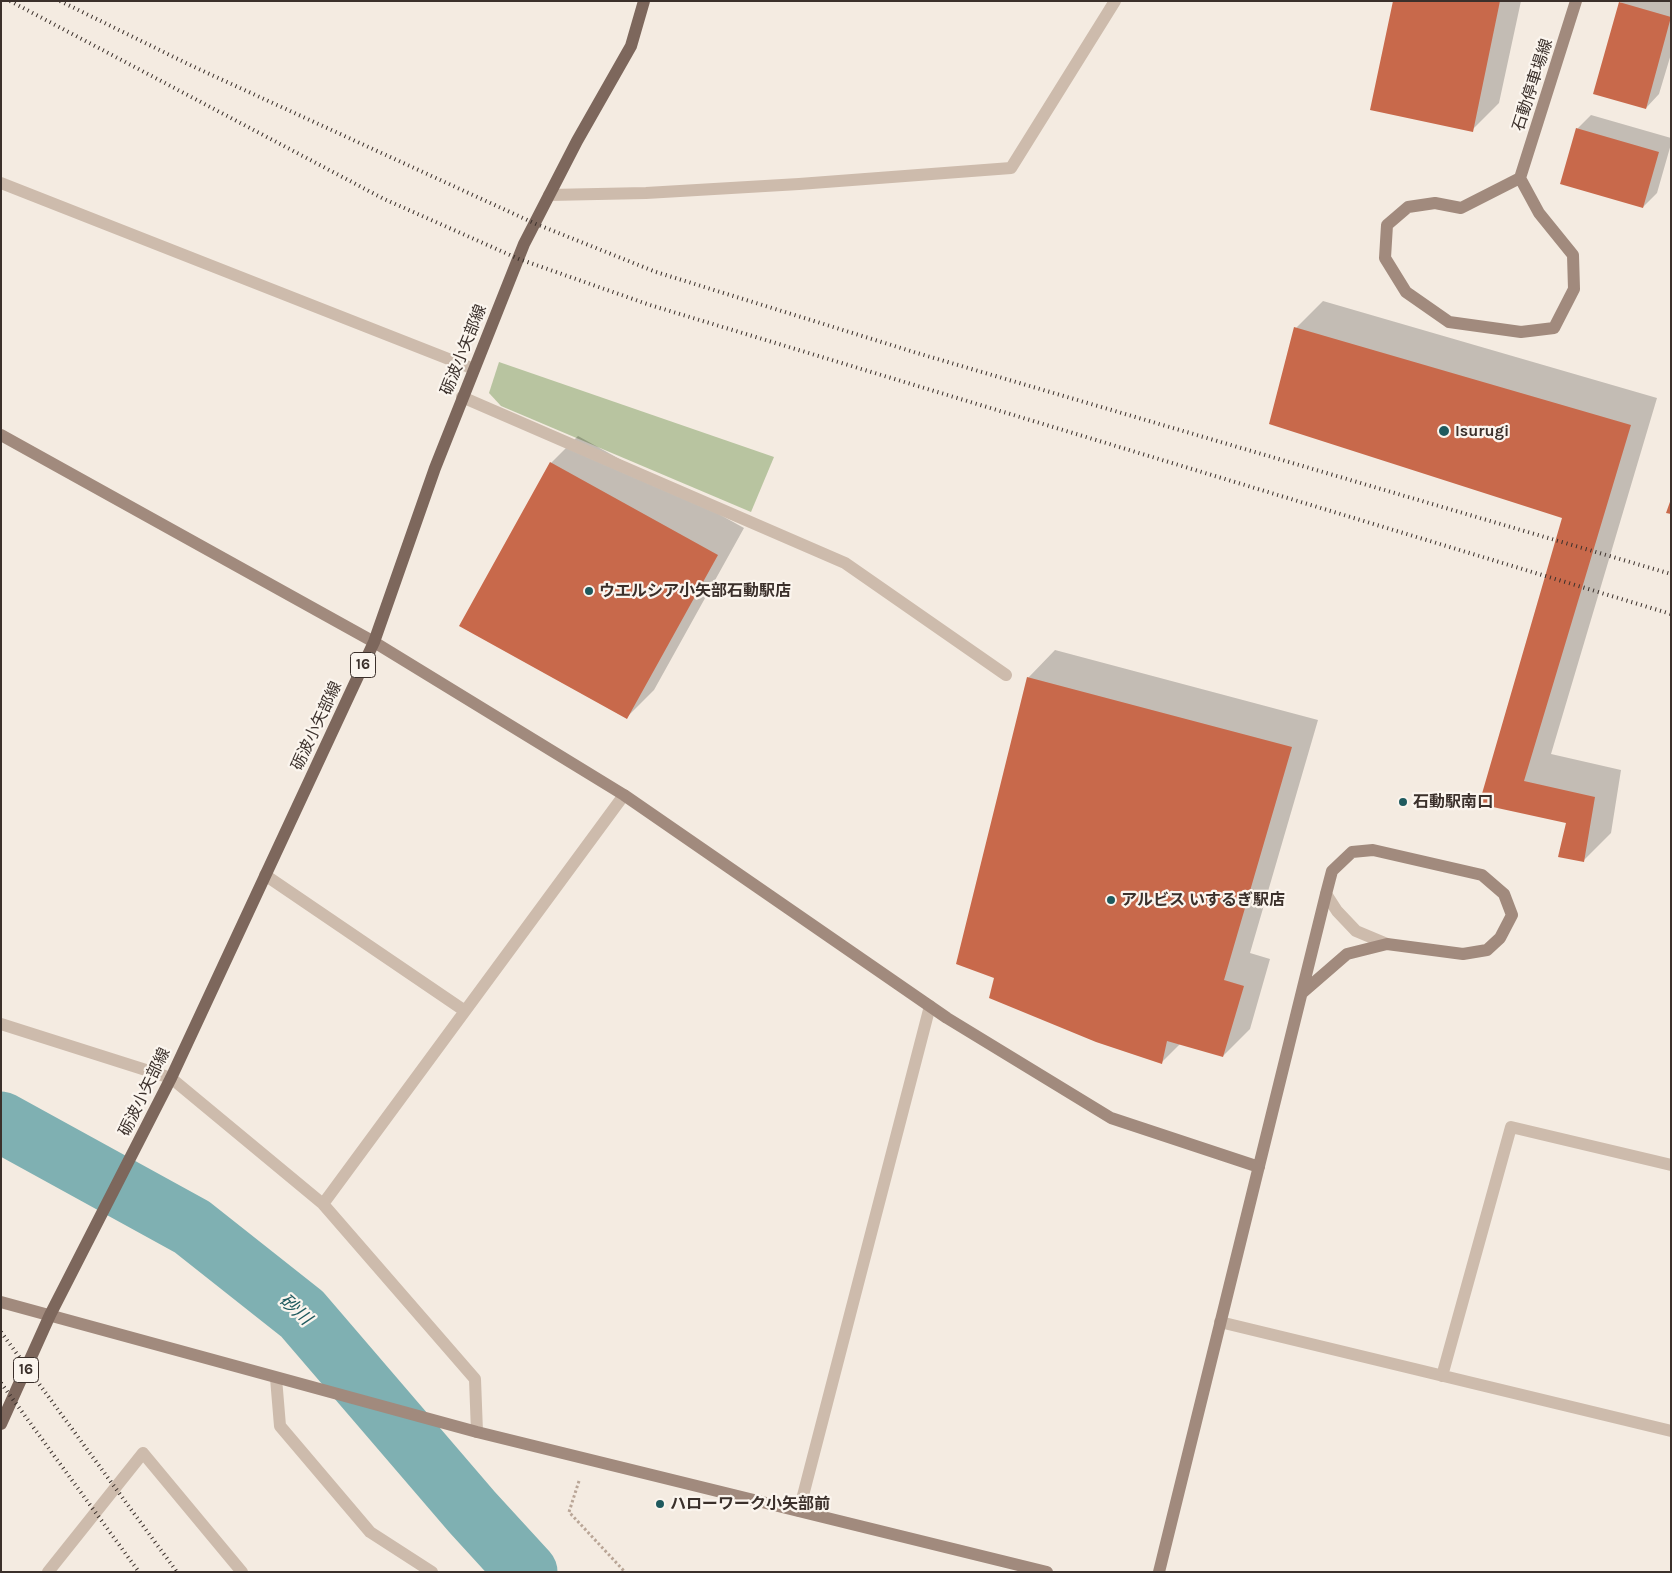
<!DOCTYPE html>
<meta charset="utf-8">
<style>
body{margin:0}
#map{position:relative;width:1672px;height:1573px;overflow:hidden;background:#f4ebe1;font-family:Karla,sans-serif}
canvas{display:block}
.frame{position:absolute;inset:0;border:2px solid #3b302b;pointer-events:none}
</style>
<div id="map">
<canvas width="1672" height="1573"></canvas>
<div class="frame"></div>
</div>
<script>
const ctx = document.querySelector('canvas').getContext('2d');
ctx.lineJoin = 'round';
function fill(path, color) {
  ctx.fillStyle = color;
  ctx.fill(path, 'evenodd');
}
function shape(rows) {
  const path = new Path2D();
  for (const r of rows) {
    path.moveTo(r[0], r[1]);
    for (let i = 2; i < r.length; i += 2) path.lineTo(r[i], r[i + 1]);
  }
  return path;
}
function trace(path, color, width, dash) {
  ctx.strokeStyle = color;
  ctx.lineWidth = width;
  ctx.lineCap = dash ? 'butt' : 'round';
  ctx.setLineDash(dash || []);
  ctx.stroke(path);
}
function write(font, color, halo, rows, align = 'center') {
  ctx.font = font + ' Karla,"Noto Sans JP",sans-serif';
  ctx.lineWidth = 4.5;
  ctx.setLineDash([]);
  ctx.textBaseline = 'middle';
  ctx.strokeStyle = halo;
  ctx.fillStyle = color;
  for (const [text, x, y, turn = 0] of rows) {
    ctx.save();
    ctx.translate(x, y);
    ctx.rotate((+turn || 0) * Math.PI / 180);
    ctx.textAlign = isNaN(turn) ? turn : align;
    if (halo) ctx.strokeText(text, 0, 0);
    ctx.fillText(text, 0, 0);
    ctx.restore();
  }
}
fill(shape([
 [499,362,774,457,751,512,501,406,489,393]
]), '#b8c4a0');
fill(shape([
 [1394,1,1521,1,1499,103,1472,130],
 [1622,1,1671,1,1671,54,1659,94,1646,108,1621,3],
 [1591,115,1671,138,1671,144,1657,193,1643,207,1577,129],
 [1323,301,1657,398,1551,754,1621,770,1611,833,1584,860,1567,822,1481,803,1564,517,1296,328],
 [578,436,744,528,654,690,627,717,551,463],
 [1055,650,1318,720,1250,953,1270,959,1250,1029,1223,1056,1181,1043,1161,1063,995,978,1028,678]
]), '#0003');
trace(shape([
 [1,1122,192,1227,302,1314,472,1512,527,1572]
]), '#7fb0b2', 61);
fill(shape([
 [1393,1,1500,1,1473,132,1370,110],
 [1619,2,1671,17,1646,109,1593,94],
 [1576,128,1659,152,1643,208,1560,184],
 [1294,327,1631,425,1524,781,1595,797,1584,862,1558,857,1566,823,1479,804,1562,518,1269,424],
 [550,462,718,555,627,719,459,626],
 [1671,499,1671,514,1666,513],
 [1027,677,1292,747,1224,980,1244,986,1223,1057,1167,1041,1162,1064,1096,1042,989,998,994,978,956,964]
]), '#c8694b');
trace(shape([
 [579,1481,569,1512,625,1572]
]), '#b9a596', 3, [2.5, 2.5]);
trace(shape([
 [265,875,465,1011],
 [1326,894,1337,911,1356,931,1387,944],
 [171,1078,323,1204,475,1379,477,1432],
 [323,1204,624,795],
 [799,1511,930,1006]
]), '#cdbbac', 12);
trace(shape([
 [1,183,474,369],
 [549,195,646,193,799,184,1011,168,1115,1],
 [462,397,845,563,1006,675],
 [1,1024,171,1078],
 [1220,1322,1671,1431],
 [1442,1376,1511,1127,1671,1165],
 [276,1378,280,1426,370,1532,432,1572],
 [48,1572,143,1453,242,1572]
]), '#cdbbac', 12);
trace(shape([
 [1520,178,1539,213,1573,255,1574,289,1554,328,1521,332,1449,322,1406,292,1385,258,1387,225,1408,207,1435,203,1461,208,1520,178],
 [1520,178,1576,1],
 [1,435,374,642,624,795,947,1018,1111,1118,1259,1167],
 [1,1302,477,1432,1047,1572],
 [1159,1572,1326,894,1332,871,1352,852,1373,850,1482,875,1504,894,1512,915,1500,938,1487,950,1463,954,1387,944,1347,954,1302,993]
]), '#a18a7d', 12);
trace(shape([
 [1,1424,50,1315,171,1078,374,642,435,468,524,244,577,141,631,46,644,1]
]), '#7d675c', 12);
trace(shape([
 [10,1,384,199,519,259,650,305,1671,614],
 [60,1,190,65,536,224,656,272,917,353,1671,574],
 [1,1332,177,1572],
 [1,1383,139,1572]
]), '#3b302b', 4, [1, 4]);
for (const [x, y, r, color] of [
 [1444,431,6,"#1f5a5e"],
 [589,591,5,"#1f5a5e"],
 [1403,802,5,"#1f5a5e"],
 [1111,900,5,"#1f5a5e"],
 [660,1504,5,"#1f5a5e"]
]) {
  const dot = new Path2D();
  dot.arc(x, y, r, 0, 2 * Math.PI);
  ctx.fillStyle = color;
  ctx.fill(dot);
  trace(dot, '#fbf5ee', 2);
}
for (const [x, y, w] of [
 [363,665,25],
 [26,1370,25]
]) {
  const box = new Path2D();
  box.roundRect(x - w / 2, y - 12.5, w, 25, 4);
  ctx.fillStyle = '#fbf5ee';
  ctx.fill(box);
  trace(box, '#3b302b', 1);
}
write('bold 15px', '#3b302b', null, [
 ["16",363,665],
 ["16",26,1370]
]);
write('16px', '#3b302b', '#fbf5ee', [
 ["石動停車場線",1533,85,-72],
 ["砺波小矢部線",464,350,-68],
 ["砺波小矢部線",317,726,-65],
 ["砺波小矢部線",145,1092,-64]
]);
write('bold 16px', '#3b302b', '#fbf5ee', [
 ["Isurugi",1455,431],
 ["ウエルシア小矢部石動駅店",599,591],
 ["石動駅南口",1413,802],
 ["アルビス いするぎ駅店",1121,900],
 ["ハローワーク小矢部前",670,1504]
], 'left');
write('italic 18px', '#1f5a5e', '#fbf5ee', [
 ["砂川",295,1310,42]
]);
</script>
